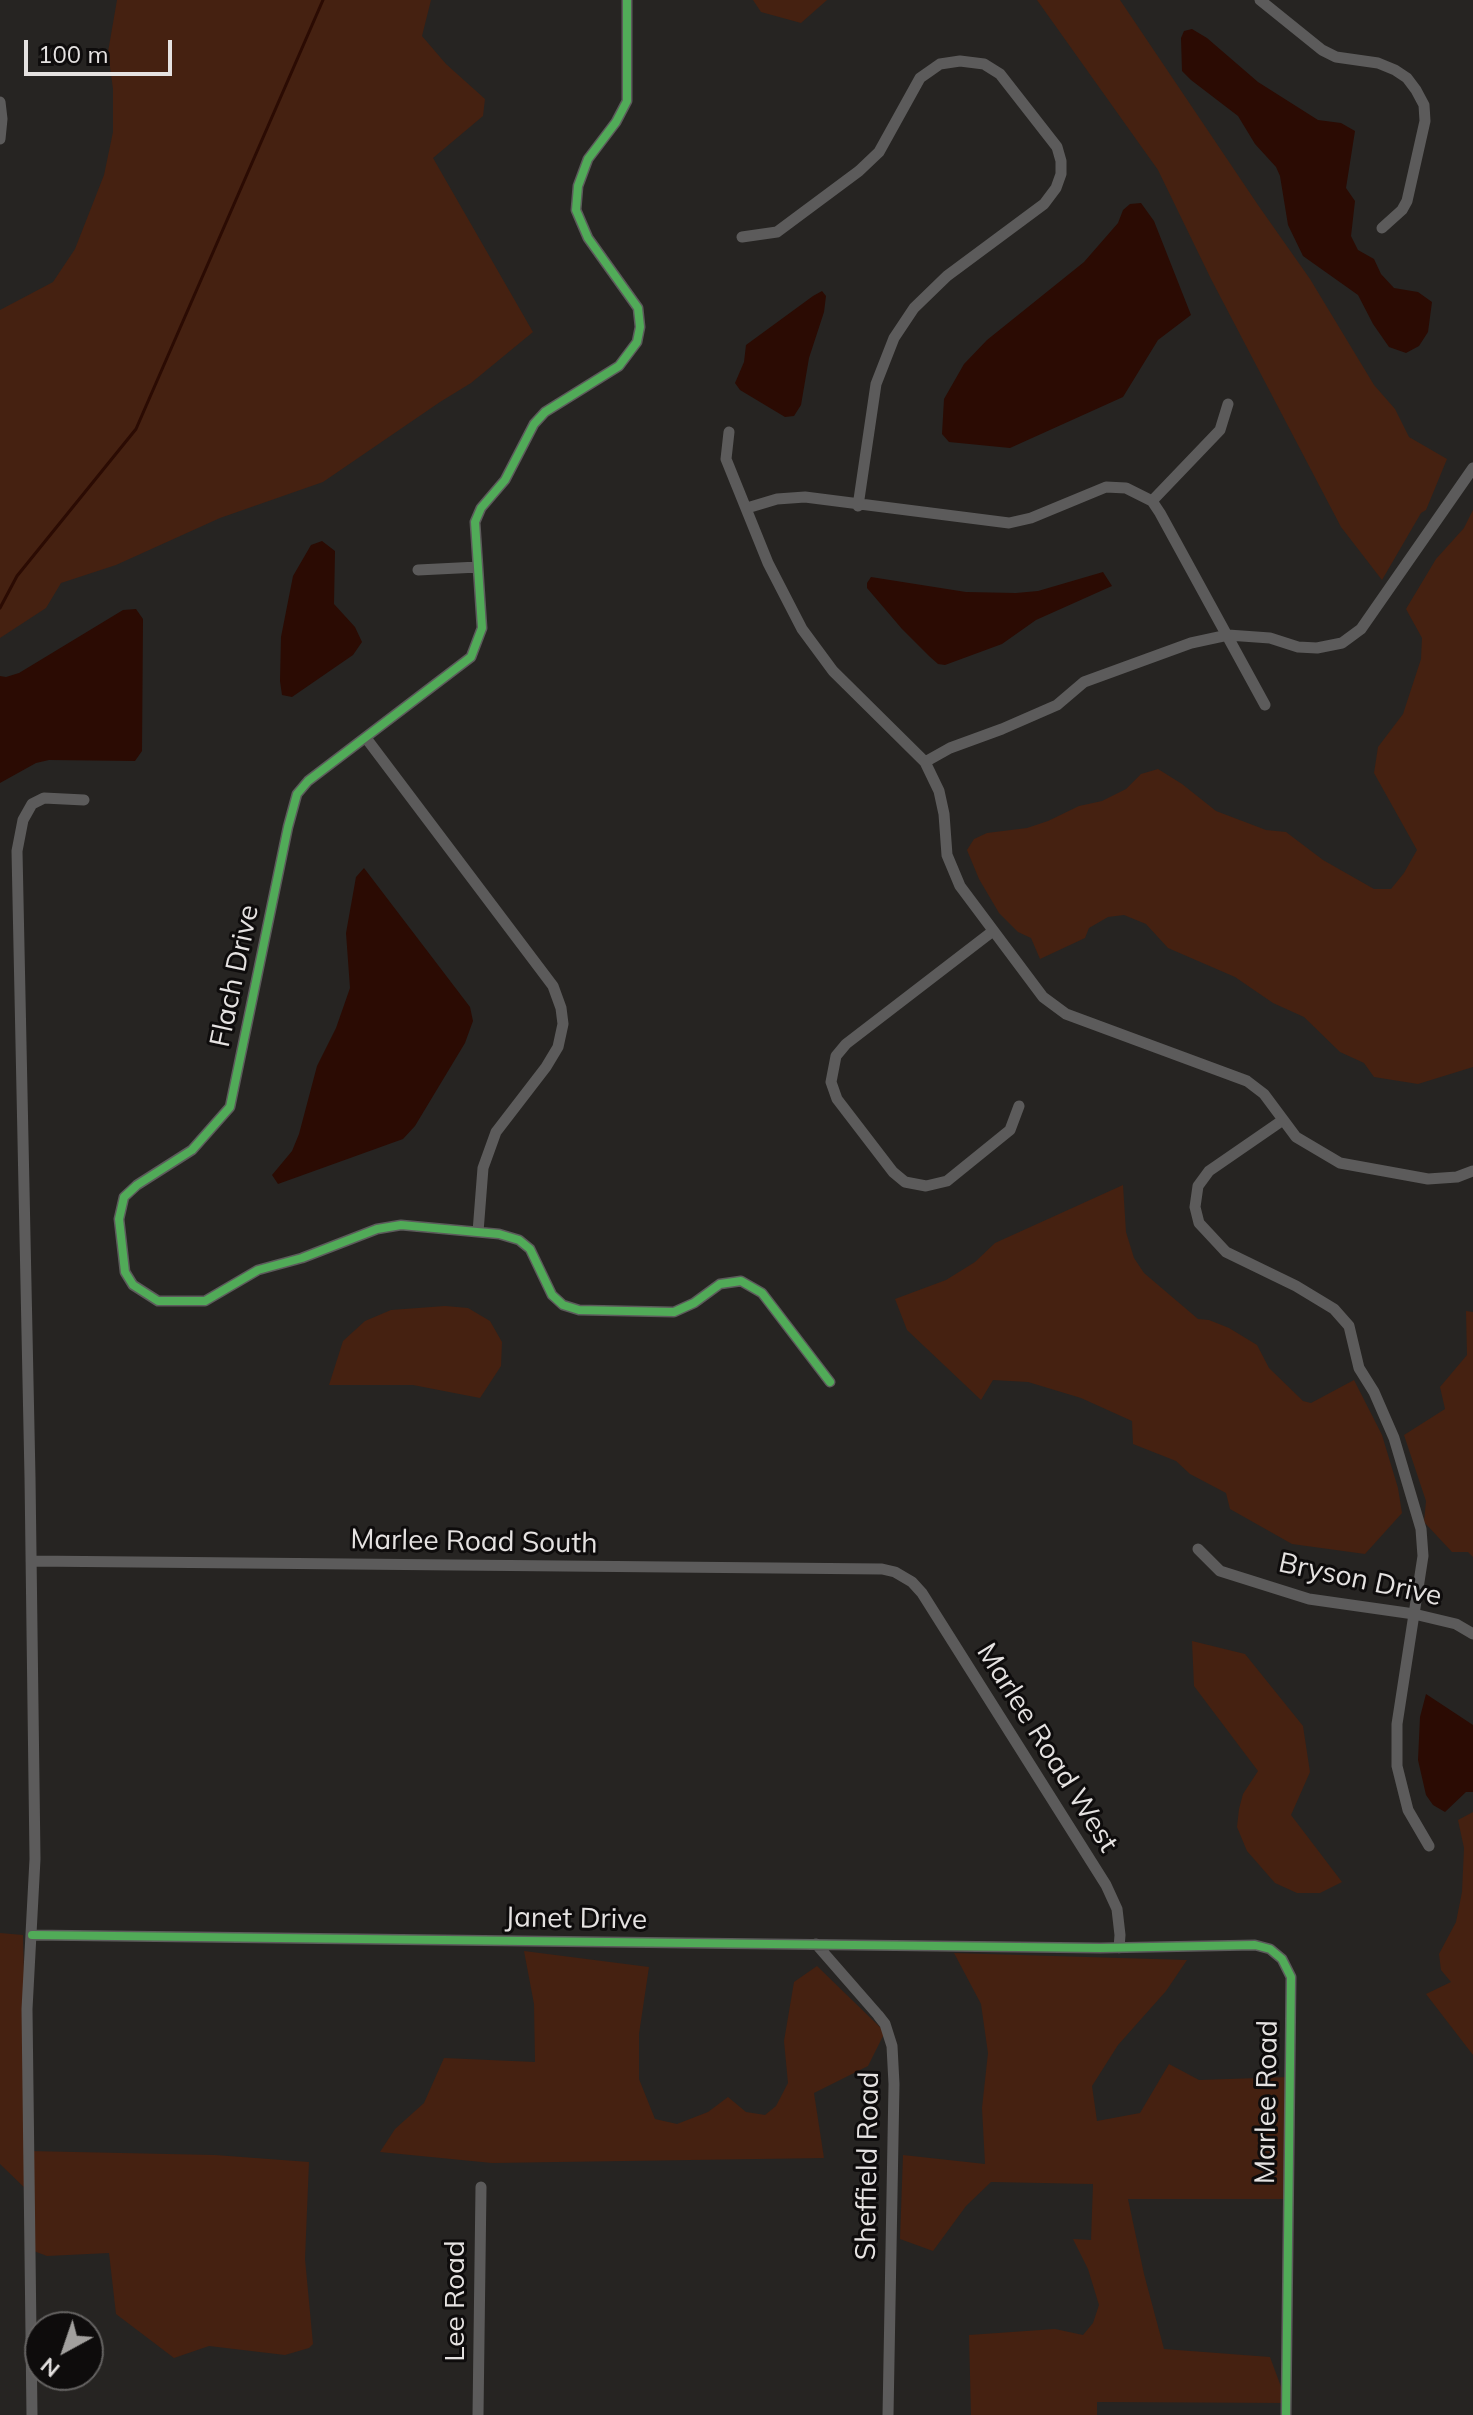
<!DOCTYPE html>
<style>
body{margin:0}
#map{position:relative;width:1473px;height:2415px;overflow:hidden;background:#262422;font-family:Mulish,sans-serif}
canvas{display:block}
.north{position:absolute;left:24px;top:2311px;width:80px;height:80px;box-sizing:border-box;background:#0e0c0c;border:2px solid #646261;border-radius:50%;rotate:220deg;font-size:22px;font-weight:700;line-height:32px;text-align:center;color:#e5e2e1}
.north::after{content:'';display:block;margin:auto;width:28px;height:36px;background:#a2a09e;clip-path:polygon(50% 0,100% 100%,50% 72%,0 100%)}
.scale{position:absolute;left:24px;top:40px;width:148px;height:36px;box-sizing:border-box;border:4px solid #e5e2e1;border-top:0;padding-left:10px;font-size:24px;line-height:28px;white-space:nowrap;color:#e5e2e1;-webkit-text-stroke:6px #0e0c0c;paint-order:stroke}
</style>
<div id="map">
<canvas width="1473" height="2415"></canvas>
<div class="north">N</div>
<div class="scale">100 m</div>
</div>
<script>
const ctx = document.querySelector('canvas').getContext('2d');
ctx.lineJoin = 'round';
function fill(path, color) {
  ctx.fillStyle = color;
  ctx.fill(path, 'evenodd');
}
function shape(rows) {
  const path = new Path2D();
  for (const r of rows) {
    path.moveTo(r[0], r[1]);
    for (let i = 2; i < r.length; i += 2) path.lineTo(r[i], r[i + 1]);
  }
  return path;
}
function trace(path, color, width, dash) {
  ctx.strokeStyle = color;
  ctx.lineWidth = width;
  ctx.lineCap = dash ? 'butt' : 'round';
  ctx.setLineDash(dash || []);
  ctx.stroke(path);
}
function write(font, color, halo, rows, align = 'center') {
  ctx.font = font + ' Mulish,sans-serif';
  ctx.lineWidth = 6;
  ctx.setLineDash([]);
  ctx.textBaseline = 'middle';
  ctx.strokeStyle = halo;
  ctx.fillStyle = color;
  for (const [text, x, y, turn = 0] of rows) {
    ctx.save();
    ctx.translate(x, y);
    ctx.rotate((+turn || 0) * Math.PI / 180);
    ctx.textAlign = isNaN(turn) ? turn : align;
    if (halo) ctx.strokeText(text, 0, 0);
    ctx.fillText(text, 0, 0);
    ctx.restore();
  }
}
fill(shape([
 [117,0,431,0,422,36,446,64,485,99,483,116,433,158,533,332,471,383,440,402,323,482,220,518,116,565,61,583,46,608,0,638,0,310,53,282,75,249,104,175,113,132,113,89,108,52],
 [753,0,827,0,801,23,761,12],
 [1037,0,1120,0,1258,205,1310,279,1374,385,1395,409,1409,437,1447,459,1426,510,1421,513,1382,580,1341,527,1211,279,1158,170],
 [1473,510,1473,1067,1418,1084,1374,1077,1364,1063,1340,1052,1304,1017,1273,1003,1235,977,1168,948,1146,924,1124,915,1108,917,1089,928,1085,938,1040,959,1031,938,1018,932,999,913,979,879,967,850,974,839,987,833,1027,828,1048,821,1079,806,1102,801,1126,789,1141,774,1158,769,1182,784,1216,811,1266,830,1286,832,1323,860,1374,889,1391,889,1404,873,1417,850,1374,773,1378,747,1403,714,1421,659,1422,638,1406,609,1436,559,1464,528],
 [1123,1185,1126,1232,1134,1258,1144,1273,1198,1319,1209,1320,1229,1328,1257,1345,1269,1368,1303,1401,1311,1403,1354,1380,1382,1435,1398,1488,1402,1513,1365,1554,1292,1544,1230,1509,1226,1493,1190,1474,1176,1461,1133,1444,1132,1421,1081,1398,1028,1382,993,1380,981,1400,907,1330,895,1299,946,1280,975,1262,995,1243],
 [445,1306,468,1308,490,1321,502,1342,501,1366,480,1398,413,1385,329,1385,343,1341,365,1321,391,1310],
 [1466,1311,1473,1312,1473,1557,1468,1552,1452,1552,1424,1522,1426,1501,1404,1435,1445,1409,1440,1387,1467,1355],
 [1192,1641,1245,1654,1303,1726,1310,1772,1291,1815,1342,1882,1320,1893,1297,1893,1275,1883,1247,1851,1237,1827,1239,1809,1243,1794,1258,1771,1194,1686],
 [1473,1812,1473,2055,1426,1994,1451,1982,1441,1970,1439,1954,1456,1922,1462,1892,1464,1848,1458,1820],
 [0,1933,23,1935,28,2151,215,2155,309,2162,305,2259,313,2344,309,2348,285,2355,209,2346,174,2358,116,2314,109,2253,47,2256,31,2250,29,2192,0,2164],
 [524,1951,649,1967,639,2034,639,2079,655,2119,677,2124,708,2112,728,2097,746,2112,765,2115,776,2106,788,2083,784,2041,794,1982,817,1966,885,2032,868,2066,814,2093,824,2158,492,2163,380,2152,395,2129,424,2103,444,2058,535,2062,534,2004],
 [954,1953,1187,1960,1166,1991,1118,2045,1092,2086,1097,2121,1140,2113,1169,2064,1199,2080,1289,2077,1291,2199,1128,2199,1144,2274,1164,2349,1270,2357,1287,2403,1097,2402,1097,2415,971,2415,969,2335,1055,2329,1083,2335,1093,2323,1099,2305,1088,2269,1073,2239,1091,2240,1093,2184,991,2182,966,2206,933,2251,900,2239,903,2155,985,2164,982,2108,988,2053,981,2004]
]), '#452111');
fill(shape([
 [1192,29,1207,38,1258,82,1318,120,1341,123,1355,131,1346,188,1355,201,1351,236,1358,250,1374,259,1381,274,1394,288,1418,292,1432,302,1428,332,1419,346,1406,353,1389,347,1373,324,1358,295,1303,256,1288,225,1280,176,1276,167,1255,144,1238,116,1191,80,1182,71,1181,38,1184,31],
 [1141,203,1154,221,1191,315,1158,340,1123,397,1010,448,949,442,942,434,944,399,964,364,987,340,1084,262,1118,223,1123,210,1130,204],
 [822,291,826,296,824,312,809,358,801,405,794,416,785,417,740,390,735,383,744,362,746,345,813,296],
 [322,541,335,551,334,604,355,627,362,642,353,655,292,697,282,695,280,681,281,637,293,576,311,545],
 [1103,572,1112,586,1036,620,1002,644,945,665,938,664,929,656,902,629,867,588,867,583,871,577,966,592,1016,593,1038,591],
 [136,609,143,619,142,751,135,761,49,760,36,763,0,783,0,676,6,677,19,673,123,610],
 [364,868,470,1007,473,1021,465,1043,415,1126,403,1139,278,1184,272,1175,292,1151,299,1134,317,1066,336,1028,350,988,346,933,356,877],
 [1426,1694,1473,1725,1473,1792,1466,1792,1445,1812,1433,1805,1426,1795,1418,1760,1420,1717]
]), '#2b0b03');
trace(shape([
 [0,608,17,576,136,429,323,0]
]), '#2b0b03', 3);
trace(shape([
 [627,0,627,101,616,122,588,159,578,186,576,210,588,238,638,308,640,327,637,342,619,366,545,412,534,424,505,480,481,508,475,522,482,628,471,657,308,781,297,794,288,827,230,1107,192,1150,137,1185,124,1197,119,1219,125,1272,133,1285,158,1301,205,1301,258,1270,302,1258,377,1229,401,1225,499,1234,519,1240,530,1249,552,1295,563,1305,579,1310,674,1312,694,1303,720,1284,741,1281,762,1293,830,1382],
 [1260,0,1322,50,1336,57,1378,63,1395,70,1407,78,1416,90,1424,105,1425,121,1407,201,1402,210,1382,228],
 [0,102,2,119,0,139],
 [742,237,777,232,859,171,879,152,920,78,940,64,960,61,984,64,1000,74,1057,147,1061,161,1061,174,1056,188,1044,204,947,276,914,308,894,338,876,384,858,506],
 [729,432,726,459,768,563,802,629,833,671,925,762,939,791,944,814,947,855,960,886,1043,997,1066,1014,1247,1081,1264,1094,1296,1137,1340,1163,1428,1179,1457,1177,1473,1171],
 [1152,501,1220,430,1228,404],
 [747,508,777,499,805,497,1009,523,1031,518,1106,487,1126,488,1152,501,1160,513,1265,705],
 [418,570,478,567],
 [366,738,553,986,561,1008,563,1024,558,1047,546,1067,496,1132,483,1168,478,1232],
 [925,762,950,748,1002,729,1057,705,1084,682,1191,643,1228,635,1270,638,1298,647,1317,648,1342,643,1361,629,1473,468],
 [993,931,846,1044,836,1056,831,1082,837,1099,893,1172,905,1182,926,1186,947,1181,1010,1130,1019,1106],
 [1283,1120,1209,1171,1198,1186,1195,1207,1199,1223,1226,1252,1296,1286,1334,1309,1349,1326,1359,1368,1374,1392,1394,1438,1421,1529,1423,1556,1397,1724,1397,1766,1408,1810,1429,1846],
 [1198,1549,1220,1571,1309,1599,1414,1614,1456,1624,1473,1634],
 [31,1561,882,1569,895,1572,912,1582,922,1593,1106,1885,1117,1909,1120,1935,1119,1948],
 [32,1935,1100,1948,1255,1945,1270,1949,1282,1959,1291,1977,1286,2415],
 [816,1944,878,2015,885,2024,892,2046,894,2084,888,2415],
 [32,2415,27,2009,35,1859,30,1477,17,851,23,820,32,804,44,798,84,800],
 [478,2415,481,2187]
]), '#5c5b5b', 11);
trace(shape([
 [627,0,627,101,616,122,588,159,578,186,576,210,588,238,638,308,640,327,637,342,619,366,545,412,534,424,505,480,481,508,475,522,482,628,471,657,308,781,297,794,288,827,230,1107,192,1150,137,1185,124,1197,119,1219,125,1272,133,1285,158,1301,205,1301,258,1270,302,1258,377,1229,401,1225,499,1234,519,1240,530,1249,552,1295,563,1305,579,1310,674,1312,694,1303,720,1284,741,1281,762,1293,830,1382],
 [32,1935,1100,1948,1255,1945,1270,1949,1282,1959,1291,1977,1286,2415]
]), '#51ab58', 8);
write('28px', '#e5e2e1', '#0e0c0c', [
 ["Flach Drive",235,976,-78],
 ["Marlee Road South",474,1542,1],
 ["Bryson Drive",1360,1580,12],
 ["Marlee Road West",1047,1748,58],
 ["Janet Drive",576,1919,1],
 ["Marlee Road",1267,2102,-89],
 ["Sheffield Road",868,2166,-89],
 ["Lee Road",456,2301,-90]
]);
</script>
